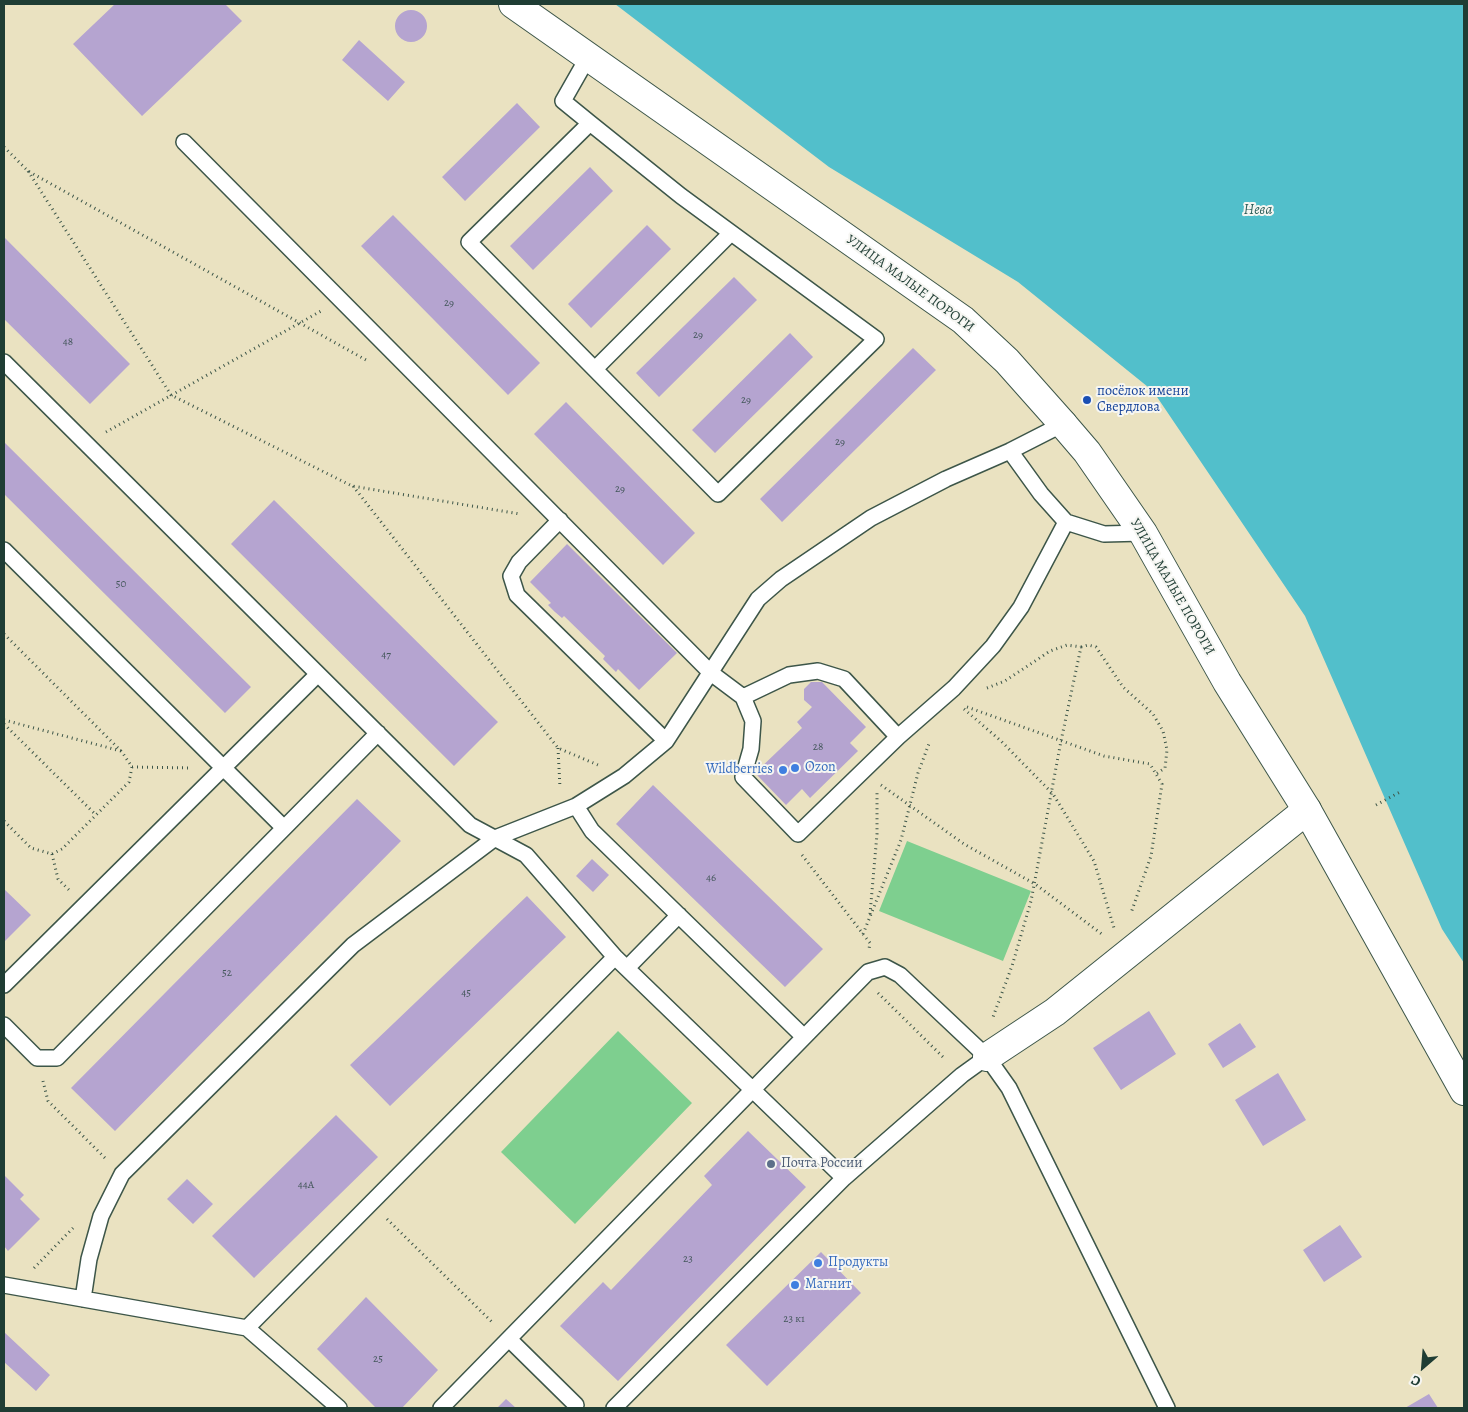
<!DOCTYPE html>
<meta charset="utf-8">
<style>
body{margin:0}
#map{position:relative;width:1468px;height:1412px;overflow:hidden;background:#eae2c1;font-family:Alegreya,serif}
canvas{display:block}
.frame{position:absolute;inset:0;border:5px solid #1f3d34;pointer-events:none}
.north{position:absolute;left:1398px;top:1342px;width:50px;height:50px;-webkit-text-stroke:4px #f6f6f2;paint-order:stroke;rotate:207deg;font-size:14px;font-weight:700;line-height:20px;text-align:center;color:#1f3d34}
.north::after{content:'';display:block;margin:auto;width:18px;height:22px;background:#1f3d34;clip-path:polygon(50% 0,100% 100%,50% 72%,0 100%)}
</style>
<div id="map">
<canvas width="1468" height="1412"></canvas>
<div class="frame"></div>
<div class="north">С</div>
</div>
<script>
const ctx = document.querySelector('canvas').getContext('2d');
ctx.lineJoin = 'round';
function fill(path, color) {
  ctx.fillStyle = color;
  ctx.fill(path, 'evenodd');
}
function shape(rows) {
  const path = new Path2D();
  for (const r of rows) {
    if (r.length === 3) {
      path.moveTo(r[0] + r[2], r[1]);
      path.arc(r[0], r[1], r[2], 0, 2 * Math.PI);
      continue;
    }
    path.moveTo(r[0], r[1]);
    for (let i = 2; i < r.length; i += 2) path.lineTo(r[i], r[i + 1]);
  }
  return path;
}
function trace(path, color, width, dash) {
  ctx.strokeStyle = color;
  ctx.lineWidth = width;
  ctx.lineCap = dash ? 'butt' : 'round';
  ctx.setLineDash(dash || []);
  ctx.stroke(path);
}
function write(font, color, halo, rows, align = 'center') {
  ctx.font = font + ' Alegreya,serif';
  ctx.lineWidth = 4;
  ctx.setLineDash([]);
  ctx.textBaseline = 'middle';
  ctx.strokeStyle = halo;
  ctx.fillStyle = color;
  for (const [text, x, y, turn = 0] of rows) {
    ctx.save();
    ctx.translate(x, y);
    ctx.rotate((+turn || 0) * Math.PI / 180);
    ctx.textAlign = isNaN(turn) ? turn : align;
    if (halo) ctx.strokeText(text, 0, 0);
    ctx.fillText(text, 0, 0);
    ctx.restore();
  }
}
fill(shape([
 [907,841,1031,891,1003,961,879,911],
 [618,1031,692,1103,575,1224,501,1152]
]), '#7ecf8f');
fill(shape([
 [615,4,1464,4,1464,963,1442,929,1305,616,1153,391,1018,282,829,167]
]), '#52bfcb');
fill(shape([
 [115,4,225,4,242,21,142,116,73,44],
 [411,26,16],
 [359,40,405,82,388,101,342,60],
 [517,103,540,127,465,201,442,177],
 [590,167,613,191,533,270,510,246],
 [393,215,540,363,508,395,361,246],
 [647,225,671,249,591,328,568,304],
 [4,237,130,364,90,404,4,319],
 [734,277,757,300,659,397,636,373],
 [790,333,813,357,715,453,692,430],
 [913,348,936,370,782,522,760,499],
 [566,402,695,533,663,565,534,434],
 [4,442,251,687,225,713,4,494],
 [274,500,498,722,454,766,231,544],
 [567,544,677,653,639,690,618,669,616,672,603,659,605,656,564,616,562,618,555,612,548,605,551,603,530,582],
 [811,682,822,682,866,727,850,743,858,751,810,798,802,789,786,805,755,773,802,728,797,722,812,707,804,700,804,689],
 [653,785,823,949,785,987,616,824],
 [357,799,401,841,115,1131,71,1088],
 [592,859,609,875,593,892,576,876],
 [4,889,31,915,4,942],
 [527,896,566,937,390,1106,350,1065],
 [1149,1011,1176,1054,1121,1090,1093,1048],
 [1240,1023,1256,1047,1223,1068,1208,1044],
 [1278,1073,1306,1120,1263,1146,1235,1100],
 [336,1115,378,1157,254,1278,212,1236],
 [748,1131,806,1187,618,1381,560,1326,603,1282,611,1290,712,1185,704,1176],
 [4,1175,24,1195,20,1199,40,1219,8,1251,4,1246],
 [187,1179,213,1204,193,1224,167,1199],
 [1340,1225,1362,1257,1324,1282,1303,1250],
 [821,1252,861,1293,767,1386,726,1345],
 [366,1297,438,1370,402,1408,376,1408,317,1349],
 [4,1332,50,1375,36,1391,4,1362],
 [1429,1394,1438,1408,1405,1408],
 [506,1399,516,1408,497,1408]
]), '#b5a4d0');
const lane = shape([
 [588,57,563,101,590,123,681,196,876,339,718,494,469,242,590,123],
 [184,142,711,673,743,697,753,721,751,749,743,777,798,834,898,737,954,688,993,646,1021,607,1066,522],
 [4,362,470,825,526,855,615,957,844,1178],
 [595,369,731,233],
 [1010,451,1041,494,1066,522,1104,534,1143,533],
 [560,520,519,562,511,576,517,595,666,741],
 [4,550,284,828],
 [743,697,789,675,818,671,844,679,898,737],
 [576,806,592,831,804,1037],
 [627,968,679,915],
 [4,985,318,674],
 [4,1025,37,1058,57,1058,378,733],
 [4,1285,247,1328,339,1408],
 [83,1299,89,1259,101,1216,122,1174,353,945,495,838,576,806,624,776,666,741,758,599,781,579,871,518,946,479,1010,451,1063,424],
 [247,1328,615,957],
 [509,1339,576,1405],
 [441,1408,862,978,868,972,885,967,900,975,987,1057,1009,1088,1167,1408],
 [614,1408,844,1178,962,1075,987,1057]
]);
const street = shape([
 [513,4,963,320,1007,361,1063,424],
 [987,1057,1055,1012,1307,810]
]);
const secondary = shape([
 [1063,424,1087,452,1143,533,1227,682,1307,810,1464,1091]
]);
trace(lane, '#3d5649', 18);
trace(street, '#3d5649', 30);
trace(secondary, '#3d5649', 30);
trace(shape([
 [4,147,28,171,366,360],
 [28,171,171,395,352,486,520,514],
 [106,432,321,311],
 [353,486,558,748,598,765],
 [4,634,122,752,132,767,129,782,62,849,52,854,31,848,4,821],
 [1081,647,1088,645,1096,647,1123,687,1153,714,1163,731,1167,750,1165,768,1156,774],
 [987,688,1005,681,1050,651,1067,645,1081,647,1061,741,1031,901,1012,966,993,1017],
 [967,707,1104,756,1150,764,1162,784,1151,856,1131,913],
 [964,709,1001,741,1053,794,1094,861,1114,928],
 [4,720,121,751],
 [4,724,96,815],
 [558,748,560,788],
 [132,767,191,768],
 [881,785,964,844,1035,884,1103,935],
 [1376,805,1400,792],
 [52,854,58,879,69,890],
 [802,855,863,934,870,943,869,949],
 [870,914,877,834,877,790],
 [863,934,901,840,918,773,930,741],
 [878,993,945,1059],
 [43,1081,48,1101,106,1159],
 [387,1219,493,1323],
 [34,1268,73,1228]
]), '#3d5649', 3, [1, 4]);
trace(lane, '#fff', 15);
trace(street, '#fff', 28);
trace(secondary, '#fff', 28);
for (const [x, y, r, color] of [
 [1087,400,5,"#1a4fb4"],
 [795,768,5,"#3f7fe0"],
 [783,770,5,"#3f7fe0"],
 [771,1164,5,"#5c6f8a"],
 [818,1263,5,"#3f7fe0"],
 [795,1285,5,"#3f7fe0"]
]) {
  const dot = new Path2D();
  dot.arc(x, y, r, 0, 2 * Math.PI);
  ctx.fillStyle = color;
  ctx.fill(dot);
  trace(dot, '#f6f6f2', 2);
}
write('11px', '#44575b', null, [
 ["29",449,303],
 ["29",698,335],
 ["48",68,342],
 ["29",746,400],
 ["29",840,442],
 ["29",620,489],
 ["50",121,584],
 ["47",386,655],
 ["28",818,747],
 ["46",711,878],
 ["52",227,973],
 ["45",466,993],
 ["44А",306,1185],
 ["23",688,1259],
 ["23 к1",794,1319],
 ["25",378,1359]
]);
write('14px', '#1f3d34', '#f6f6f2', [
 ["УЛИЦА МАЛЫЕ ПОРОГИ",910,284,36],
 ["УЛИЦА МАЛЫЕ ПОРОГИ",1172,587,60]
]);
write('14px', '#164399', '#f6f6f2', [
 ["посёлок имени",1097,392],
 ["Свердлова",1097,408]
], 'left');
write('14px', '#366cbe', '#f6f6f2', [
 ["Ozon",805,768],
 ["Wildberries",773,770,"right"],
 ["Продукты",828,1263],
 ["Магнит",805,1285]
], 'left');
write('14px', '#4e5e75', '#f6f6f2', [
 ["Почта России",781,1164]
], 'left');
write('italic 15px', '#2c5e5a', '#f6f6f2', [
 ["Нева",1258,210]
]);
</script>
